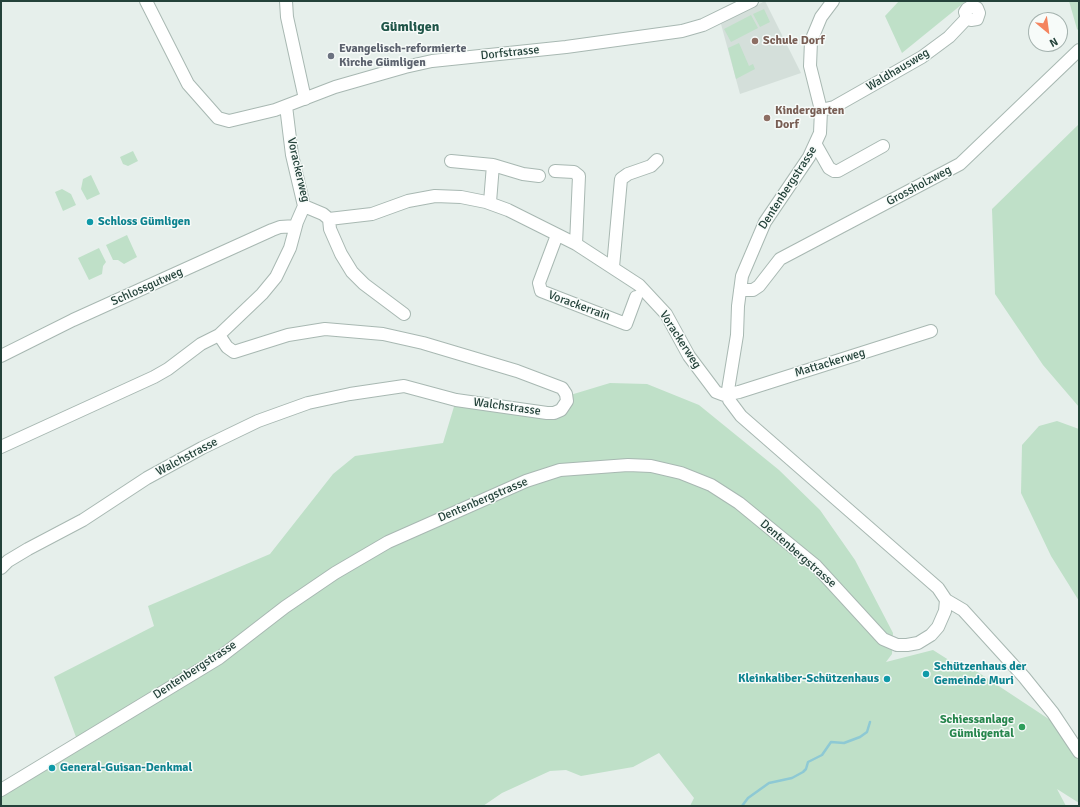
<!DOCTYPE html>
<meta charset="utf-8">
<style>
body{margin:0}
#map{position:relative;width:1080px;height:807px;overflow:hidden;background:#e6efeb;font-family:Signika,sans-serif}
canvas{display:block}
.frame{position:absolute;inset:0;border:2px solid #24423a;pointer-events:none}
.north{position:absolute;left:1028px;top:12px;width:40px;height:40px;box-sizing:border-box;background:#f7fbf9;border:1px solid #a3b1ad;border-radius:50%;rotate:151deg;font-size:11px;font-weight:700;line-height:16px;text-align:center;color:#24423a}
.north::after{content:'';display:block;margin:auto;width:14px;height:18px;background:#f4845f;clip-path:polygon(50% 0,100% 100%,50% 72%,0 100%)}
</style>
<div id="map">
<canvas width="1080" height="807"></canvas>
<div class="frame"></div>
<div class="north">N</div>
</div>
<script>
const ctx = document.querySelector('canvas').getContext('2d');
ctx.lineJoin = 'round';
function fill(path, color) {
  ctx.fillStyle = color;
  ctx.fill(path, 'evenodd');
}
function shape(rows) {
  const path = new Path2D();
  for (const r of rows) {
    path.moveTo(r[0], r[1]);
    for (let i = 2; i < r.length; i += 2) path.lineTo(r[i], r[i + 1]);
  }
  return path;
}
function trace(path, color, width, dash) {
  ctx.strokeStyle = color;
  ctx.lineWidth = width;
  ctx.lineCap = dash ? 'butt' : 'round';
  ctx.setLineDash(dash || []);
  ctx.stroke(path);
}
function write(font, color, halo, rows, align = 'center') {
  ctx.font = font + ' Signika,sans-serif';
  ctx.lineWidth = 3;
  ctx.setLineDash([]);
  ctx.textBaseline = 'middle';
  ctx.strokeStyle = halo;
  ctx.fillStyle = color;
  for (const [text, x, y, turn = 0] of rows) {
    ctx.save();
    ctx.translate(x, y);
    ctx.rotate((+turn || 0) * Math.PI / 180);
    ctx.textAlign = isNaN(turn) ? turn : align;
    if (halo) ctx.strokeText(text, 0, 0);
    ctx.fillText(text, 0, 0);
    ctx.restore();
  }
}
fill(shape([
 [765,1,801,73,740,94,721,24]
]), '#d4dfda');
fill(shape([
 [899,1,966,1,902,53,885,16],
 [1069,1,1079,1,1079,31,1077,29],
 [764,9,770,22,760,27,753,14],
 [751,15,758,28,731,42,724,29],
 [739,43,749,66,753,64,755,69,736,79,728,48],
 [1079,124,1079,407,1043,365,995,294,992,209],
 [133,151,138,161,128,166,123,164,120,157],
 [91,175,100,194,87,200,81,189,83,179],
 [62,189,71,194,76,205,63,211,55,192],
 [127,235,137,257,124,264,118,260,113,260,106,245],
 [99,248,106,262,103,266,102,274,89,280,78,258],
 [610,383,647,384,699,405,779,470,820,510,855,560,893,633,892,654,886,662,933,650,963,669,967,665,1079,739,1079,803,1057,789,1066,806,690,806,694,798,659,753,633,767,581,776,566,770,550,771,502,793,483,806,1,806,1,797,80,748,54,677,154,626,148,606,270,554,333,474,355,456,443,443,456,400,551,414,567,396],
 [1057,421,1079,429,1079,601,1051,556,1021,493,1022,445,1039,426]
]), '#bfe0c8');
trace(shape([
 [742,806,748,798,769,783,792,778,803,772,806,769,808,762,822,755,831,742,844,743,860,737,867,732,870,722]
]), '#8ec9d4', 2.5);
const minor = shape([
 [146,1,188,84,218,118,229,121,275,110,335,87,405,67,432,61,566,47,682,31,703,25,752,1],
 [286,1,287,17,305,99],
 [286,106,292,155,304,206],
 [821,110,834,107,922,57,949,37,967,18,971,20,977,19,979,13,977,8,972,6,967,9,965,12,967,18],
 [816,145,829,168,834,171,838,171,883,146],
 [451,161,493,165],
 [555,171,574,172,579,176,576,244],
 [490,202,493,165,523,174,539,176],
 [304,206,323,214,329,219,330,229,341,254,352,272,364,284,404,314],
 [329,219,372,214,408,201,435,196,461,197,486,202,508,210,576,244,639,285,666,314,689,356,716,392,724,395,739,392,931,331],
 [557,235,539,283,541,291,626,324,636,297],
 [613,267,621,179,628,174,651,166,657,160],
 [740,290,753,290,759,286,780,259,960,164,1079,50],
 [1,356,73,320,272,230,280,227,296,226],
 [1,447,154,377,168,369,201,344,219,335,262,294,276,277,290,248,297,222,304,206],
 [1,568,8,561,28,549,83,520,147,478,202,448,258,421,308,403,350,394,404,386,456,400,547,413,554,413,561,410,567,401,566,394,562,388,517,371,423,343,383,334,325,329,288,335,234,352,227,347,219,335],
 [946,600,963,610,1024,677,1053,713,1079,752],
 [1,790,219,658,285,607,335,573,388,542,526,481,560,470,628,465,651,466,681,473,711,485,739,503,816,566,883,639,897,645,907,645,918,643,931,635,938,627,945,611,946,600,938,588,741,416,729,400,728,390,737,335,738,306,742,276,765,222,809,157,820,133,821,110,810,66,811,41,821,17,833,1]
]);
trace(minor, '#a8b8b2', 14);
trace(minor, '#fff', 12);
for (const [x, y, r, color] of [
 [755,41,4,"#8d6e63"],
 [331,56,4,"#6b7280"],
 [767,118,4,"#8d6e63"],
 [90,222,4,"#0f9aa8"],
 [926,674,4,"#0f9aa8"],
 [887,679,4,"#0f9aa8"],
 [1022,727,4,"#2e9e5b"],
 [52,768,4,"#0f9aa8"]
]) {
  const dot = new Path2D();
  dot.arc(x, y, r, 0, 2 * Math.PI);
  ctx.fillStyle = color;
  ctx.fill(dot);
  trace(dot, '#f7fbf9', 1.5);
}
write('bold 12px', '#785e54', '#f7fbf9', [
 ["Schule Dorf",763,41],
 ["Kindergarten",775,111],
 ["Dorf",775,125]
], 'left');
write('bold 12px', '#5b616d', '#f7fbf9', [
 ["Evangelisch-reformierte",339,49],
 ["Kirche Gümligen",339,63]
], 'left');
write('12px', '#24423a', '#f7fbf9', [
 ["Dorfstrasse",510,53,-6],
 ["Waldhausweg",898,70,-31],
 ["Vorackerweg",298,170,77],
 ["Grossholzweg",919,186,-28],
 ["Dentenbergstrasse",788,188,-57],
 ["Schlossgutweg",147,287,-24],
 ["Vorackerrain",579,306,20],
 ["Vorackerweg",680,340,57],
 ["Mattackerweg",830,363,-17],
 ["Walchstrasse",507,407,8],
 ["Walchstrasse",187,457,-28],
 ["Dentenbergstrasse",483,500,-23],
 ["Dentenbergstrasse",798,554,41],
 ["Dentenbergstrasse",195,670,-33]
]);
write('bold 12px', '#0d838f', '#f7fbf9', [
 ["Schloss Gümligen",98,222],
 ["Schützenhaus der",934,667],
 ["Gemeinde Muri",934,681],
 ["Kleinkaliber-Schützenhaus",879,679,"right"],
 ["General-Guisan-Denkmal",60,768]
], 'left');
write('bold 12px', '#27864d', '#f7fbf9', [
 ["Schiessanlage",1014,720],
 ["Gümligental",1014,734]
], 'right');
write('bold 14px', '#1f5548', '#f7fbf9', [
 ["Gümligen",410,27]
]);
</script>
